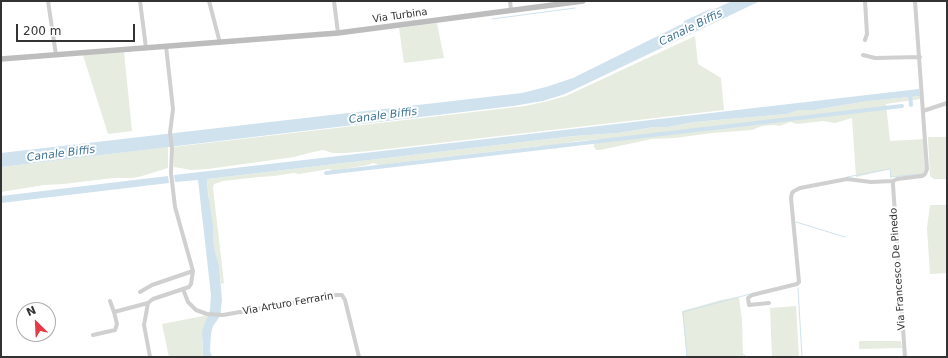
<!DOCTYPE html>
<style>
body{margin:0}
#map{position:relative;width:948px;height:358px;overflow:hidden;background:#fff;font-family:"DejaVu Sans",sans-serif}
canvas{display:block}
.frame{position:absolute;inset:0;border:2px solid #333;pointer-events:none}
.north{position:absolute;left:16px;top:302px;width:40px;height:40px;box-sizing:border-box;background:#fff;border:1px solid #adadad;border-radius:50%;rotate:336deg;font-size:11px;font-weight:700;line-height:16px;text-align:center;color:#333}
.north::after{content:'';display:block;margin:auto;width:14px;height:18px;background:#e63946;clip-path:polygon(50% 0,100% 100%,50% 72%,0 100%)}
.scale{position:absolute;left:16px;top:24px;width:119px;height:18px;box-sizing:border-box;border:2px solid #333;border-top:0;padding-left:5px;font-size:12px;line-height:14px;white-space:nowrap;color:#333;-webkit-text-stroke:3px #fff;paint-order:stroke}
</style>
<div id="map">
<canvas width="948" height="358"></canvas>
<div class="frame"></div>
<div class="north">N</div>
<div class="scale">200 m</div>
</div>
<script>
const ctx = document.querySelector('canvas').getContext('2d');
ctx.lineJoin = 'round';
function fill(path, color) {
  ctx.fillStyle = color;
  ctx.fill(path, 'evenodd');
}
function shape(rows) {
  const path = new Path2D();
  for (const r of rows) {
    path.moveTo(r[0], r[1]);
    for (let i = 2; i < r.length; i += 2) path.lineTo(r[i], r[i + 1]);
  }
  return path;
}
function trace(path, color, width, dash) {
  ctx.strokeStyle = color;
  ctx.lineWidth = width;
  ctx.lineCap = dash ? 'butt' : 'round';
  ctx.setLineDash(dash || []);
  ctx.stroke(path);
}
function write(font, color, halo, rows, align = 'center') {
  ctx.font = font + ' "DejaVu Sans",sans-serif';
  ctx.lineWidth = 4;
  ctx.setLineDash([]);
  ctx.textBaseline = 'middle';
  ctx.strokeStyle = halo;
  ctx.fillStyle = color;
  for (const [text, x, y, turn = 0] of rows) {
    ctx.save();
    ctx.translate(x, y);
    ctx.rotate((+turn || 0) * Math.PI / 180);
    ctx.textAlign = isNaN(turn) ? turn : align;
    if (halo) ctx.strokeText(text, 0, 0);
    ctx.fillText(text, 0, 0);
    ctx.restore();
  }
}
fill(shape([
 [437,23,444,58,404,63,399,28],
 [695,36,698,64,721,78,724,110,370,151,344,153,333,153,323,150,309,153,294,157,208,169,191,170,174,167,173,147,525,106,544,102,566,96],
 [124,52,132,131,108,134,83,55],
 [920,96,920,99,886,104,890,141,924,139,925,169,922,174,892,177,890,179,890,169,856,177,852,118,835,123,823,121,797,124,790,122,779,126,774,125,762,126,752,130,712,133,675,138,652,139,600,150,596,150,594,147,594,144,597,143,602,143,604,141,601,139,578,141,565,143,565,144,561,147,558,146,556,149,545,146,539,146,379,165,373,163,368,165,333,171,329,169,299,174,294,173,274,176,259,177,223,181,214,184,213,188,224,283,221,284,219,265,214,248,213,225,210,213,207,179,574,136,618,133,654,127,668,127,694,122,787,114,799,110,814,110,868,101],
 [928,137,947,137,947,179,934,179,930,176],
 [168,147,168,168,142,176,133,178,113,178,64,184,44,185,1,192,1,167],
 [930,205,947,205,947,273,930,274,927,228],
 [739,297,742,320,743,357,687,357,682,311,721,300],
 [796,306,799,357,772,357,770,308],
 [208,315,202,338,203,357,169,357,162,324],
 [859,341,901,341,902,348,859,349]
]), '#e6ecdf');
fill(shape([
 [732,1,760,1,565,94,543,101,513,106,1,167,1,153,522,93,546,87,573,78,684,23,684,21,708,10,717,8],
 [919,89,920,96,868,101,814,110,799,110,787,114,694,122,668,127,654,127,618,133,574,136,207,179,208,194,213,225,214,248,219,265,222,300,220,316,213,326,211,334,210,351,212,357,203,357,202,331,210,310,211,295,198,180,175,182,174,175],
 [168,176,169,183,1,203,1,196]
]), '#cfe2ee');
trace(shape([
 [492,19,575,8],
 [847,177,890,169,891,177,922,174],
 [796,222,845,237],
 [798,288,802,357],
 [743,354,746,357],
 [687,357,683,312,750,294]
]), '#cfe2ee', 1);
trace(shape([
 [909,94,910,94,911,105],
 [326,173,902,106]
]), '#cfe2ee', 4);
trace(shape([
 [48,1,56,55],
 [140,1,146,48],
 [209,1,220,43],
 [334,1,338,33],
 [510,1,511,10],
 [865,1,867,34,865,40],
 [863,55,875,58,920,57],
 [923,111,947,103],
 [183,289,188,302,196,310,207,314,223,315,337,295,342,295,345,300,359,357],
 [140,292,152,285,193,271],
 [110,301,114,312],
 [769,303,749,305,748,298,752,295,797,284,799,282,791,198,792,193,794,191,800,188,847,179,871,182,893,181],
 [93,335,115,330,117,324,114,312,148,303],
 [150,357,144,325,148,303,153,299,189,287,191,284,193,271,175,207,171,173,172,148,170,133,173,109,166,46],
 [905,357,893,185,893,181,897,179,922,176,925,174,927,169,915,1]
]), '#d0d0d0', 4);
trace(shape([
 [1,59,338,33,583,1]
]), '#bdbdbd', 5.5);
write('10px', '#333', '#fff', [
 ["Via Turbina",400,16,-8],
 ["Via Francesco De Pinedo",898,269,-94],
 ["Via Arturo Ferrarin",288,304,-10]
]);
write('italic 11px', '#3f7597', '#fff', [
 ["Canale Biffis",691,28,-26],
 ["Canale Biffis",383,116,-7],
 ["Canale Biffis",61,154,-7]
]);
</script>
